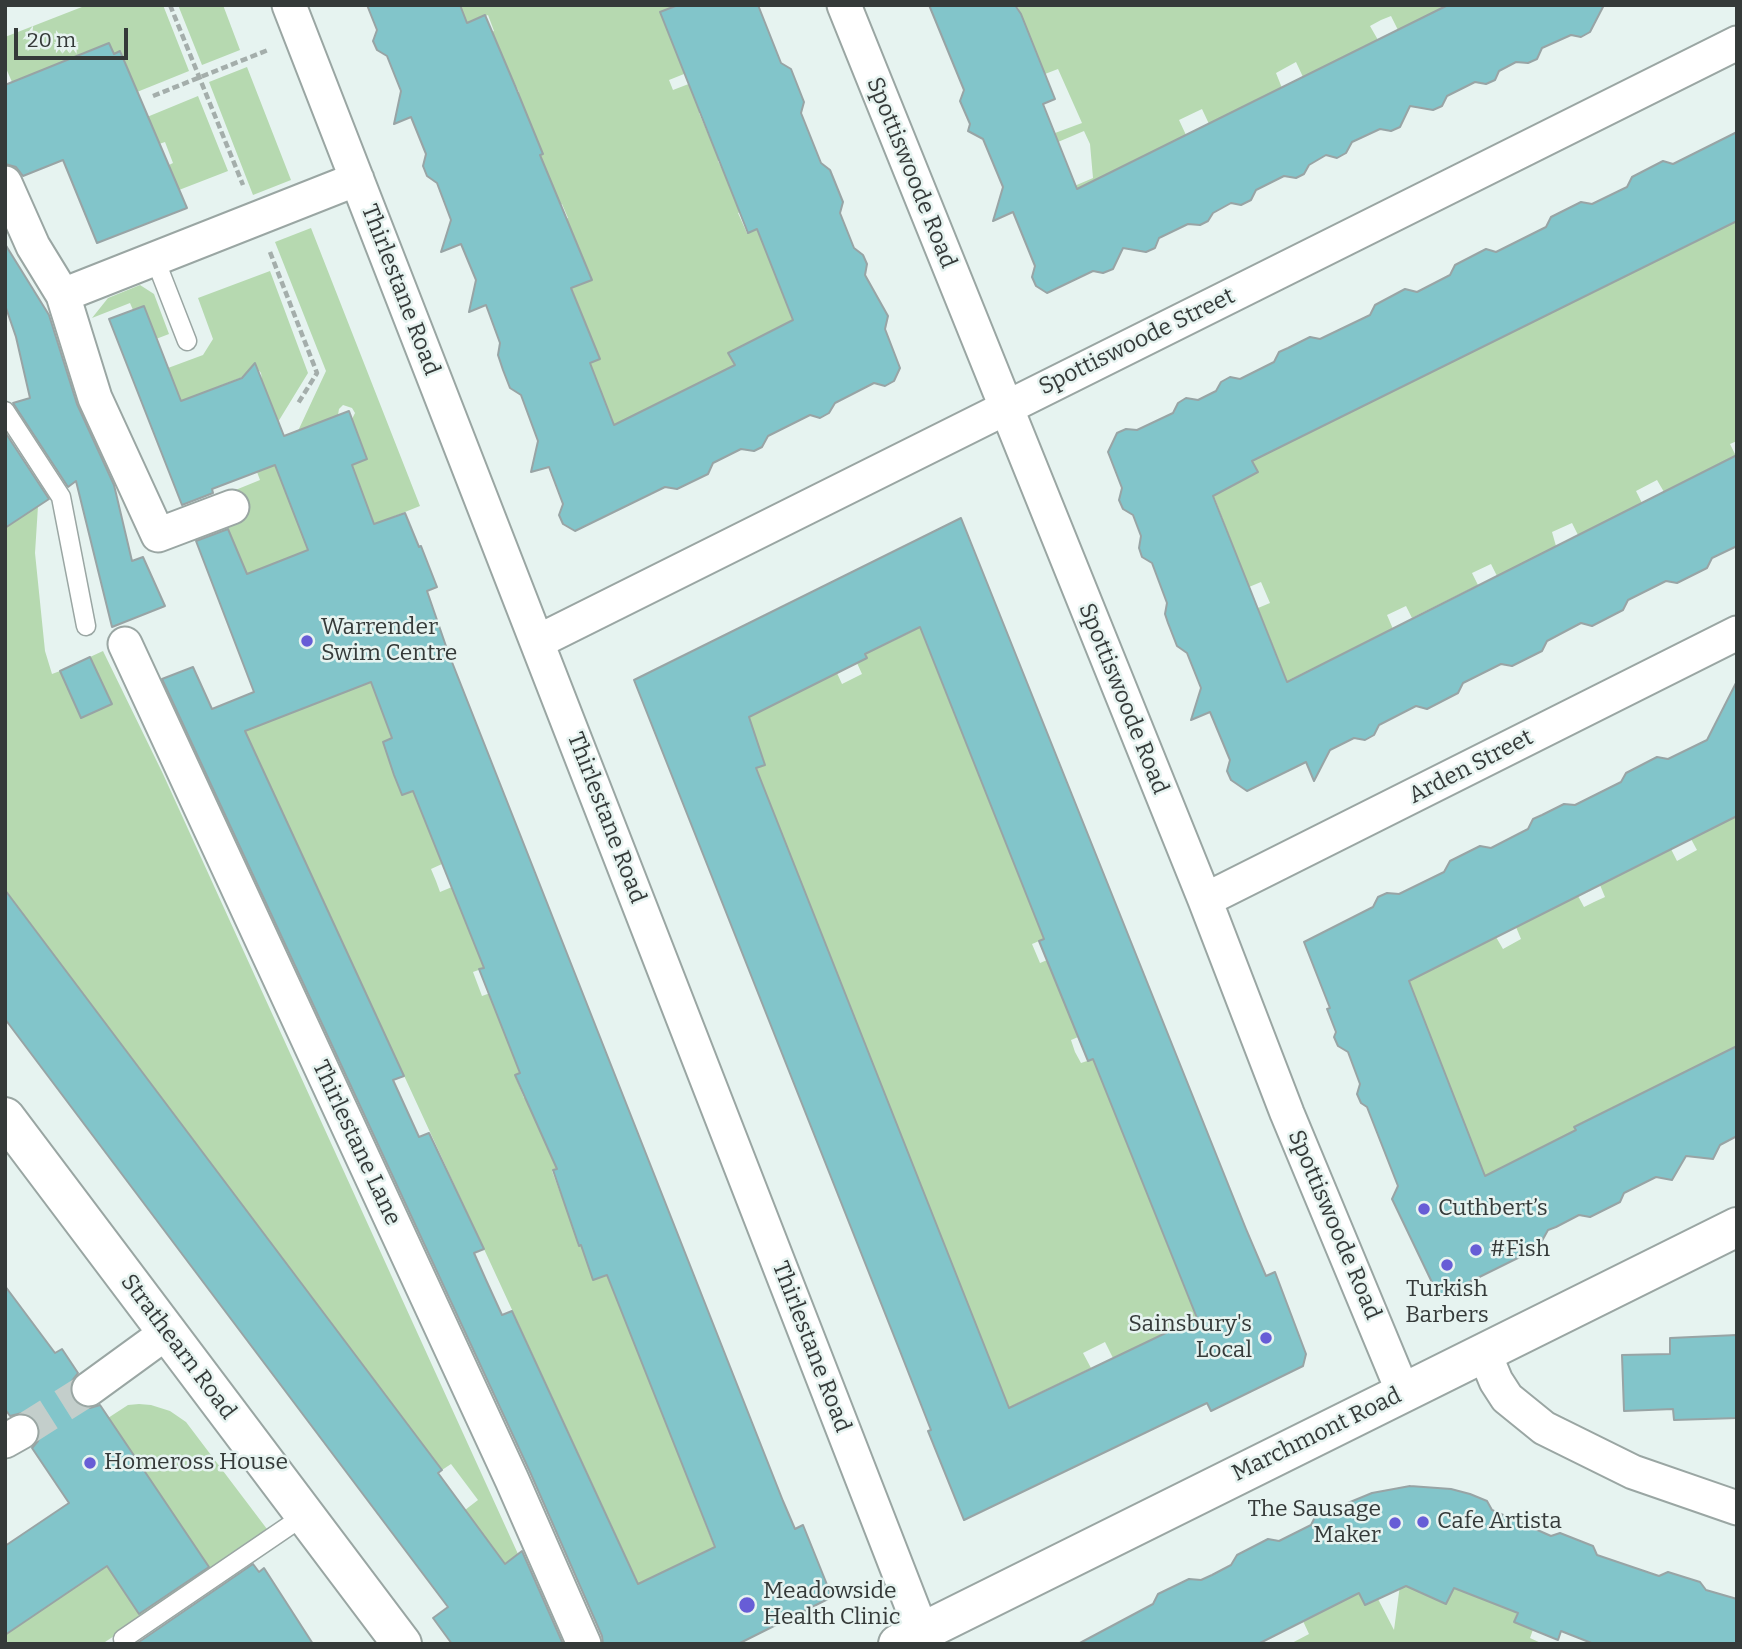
<!DOCTYPE html>
<meta charset="utf-8">
<style>
body{margin:0}
#map{position:relative;width:1742px;height:1649px;overflow:hidden;background:#e6f3f0;font-family:Bitter,serif}
canvas{display:block}
.frame{position:absolute;inset:0;border:7px solid #353a39;pointer-events:none}
.scale{position:absolute;left:14px;top:28px;width:114px;height:32px;box-sizing:border-box;border:4px solid #353a39;border-top:0;padding-left:9px;font-size:21px;line-height:24px;white-space:nowrap;color:#353a39;-webkit-text-stroke:5px #e6f3f0;paint-order:stroke}
</style>
<div id="map">
<canvas width="1742" height="1649"></canvas>
<div class="frame"></div>
<div class="scale">20 m</div>
</div>
<script>
const ctx = document.querySelector('canvas').getContext('2d');
ctx.lineJoin = 'round';
function fill(path, color) {
  ctx.fillStyle = color;
  ctx.fill(path, 'evenodd');
}
function shape(rows) {
  const path = new Path2D();
  for (const r of rows) {
    path.moveTo(r[0], r[1]);
    for (let i = 2; i < r.length; i += 2) path.lineTo(r[i], r[i + 1]);
  }
  return path;
}
function trace(path, color, width, dash) {
  ctx.strokeStyle = color;
  ctx.lineWidth = width;
  ctx.lineCap = dash ? 'butt' : 'round';
  ctx.setLineDash(dash || []);
  ctx.stroke(path);
}
function write(font, color, halo, rows, align = 'center') {
  ctx.font = font + ' Bitter,serif';
  ctx.lineWidth = 5;
  ctx.setLineDash([]);
  ctx.textBaseline = 'middle';
  ctx.strokeStyle = halo;
  ctx.fillStyle = color;
  for (const [text, x, y, turn = 0] of rows) {
    ctx.save();
    ctx.translate(x, y);
    ctx.rotate((+turn || 0) * Math.PI / 180);
    ctx.textAlign = isNaN(turn) ? turn : align;
    if (halo) ctx.strokeText(text, 0, 0);
    ctx.fillText(text, 0, 0);
    ctx.restore();
  }
}
fill(shape([
 [87,5,163,5,189,71,137,92,121,51,114,54,109,43,12,82,5,66,5,37],
 [178,5,223,5,240,50,202,65],
 [460,5,669,5,670,8,660,13,669,35,680,31,694,70,669,80,673,90,699,80,710,109,699,113,709,136,719,132,729,156,718,161,722,169,733,166,749,209,738,213,747,233,757,229,792,317,806,329,746,344,729,352,735,365,619,439,590,363,600,359,570,284,557,223,568,218,562,204,542,212,531,159,542,154,537,141,508,97,519,92,512,78,492,86,482,35,494,31,488,15,467,23],
 [1017,5,1448,5,1398,30,1391,16,1381,20,1370,26,1378,40,1303,77,1296,62,1276,73,1282,88,1209,124,1202,109,1179,120,1186,135,1107,190,1065,190,1093,178,1090,144,1084,131,1058,142,1055,133,1082,123,1058,69,1045,74],
 [247,67,291,180,253,195,209,82],
 [198,96,228,171,179,190,169,165,173,163,165,142,159,144,147,117],
 [1737,221,1737,441,1730,444,1736,456,1664,492,1657,480,1636,491,1642,503,1578,535,1572,523,1552,532,1556,546,1497,576,1491,564,1472,573,1478,585,1412,618,1406,606,1387,615,1393,629,1287,681,1258,608,1270,603,1261,582,1249,587,1215,499,1202,503,1209,482,1248,478,1258,472,1252,461],
 [311,228,420,506,247,575,226,524,233,491,260,480,257,472,275,465,301,531,367,505,352,465,367,458,352,419,355,413,352,408,343,405,339,409,338,415,298,431,326,371,275,242],
 [270,271,308,373,278,422,262,380,261,373,257,368,249,370,245,376,176,403,168,368,203,355,213,339,198,298],
 [140,285,154,294,169,334,156,339,144,306,133,310,130,303,92,318,108,298],
 [38,506,35,553,45,651,52,674,60,671,82,718,112,704,90,657,103,651,163,774,518,1554,505,1564,465,1510,478,1500,451,1464,442,1470,5,890,5,528],
 [916,623,924,629,922,633,1044,939,1032,944,1040,963,1052,958,1083,1035,1071,1040,1075,1052,1081,1063,1093,1059,1187,1294,1200,1299,1210,1326,1185,1338,1179,1326,1113,1358,1105,1342,1083,1353,1091,1368,1014,1405,1010,1412,756,768,765,764,761,752,751,756,746,704,837,673,842,684,862,674,857,663,867,658,866,654,913,631],
 [371,682,393,738,383,742,393,772,402,795,413,791,442,864,431,869,436,881,440,892,452,887,484,968,473,972,482,996,493,992,525,1071,515,1076,524,1098,535,1094,546,1145,564,1166,552,1171,561,1195,591,1235,577,1241,578,1245,594,1240,716,1551,639,1585,245,731],
 [1737,816,1737,1046,1575,1126,1576,1130,1482,1191,1403,968,1496,937,1503,949,1521,939,1516,927,1578,896,1584,907,1594,902,1605,897,1600,885,1671,849,1677,861,1697,850,1691,839],
 [139,1404,151,1405,170,1411,186,1422,270,1533,102,1644,5,1644,5,1635,107,1566,134,1606,108,1418,128,1405],
 [1439,1580,1433,1598,1446,1604,1454,1586,1517,1613,1514,1622,1524,1626,1536,1621,1530,1638,1543,1644,1290,1644,1309,1634,1303,1621,1359,1593,1365,1605,1378,1599,1394,1630,1400,1585]
]), '#b6d9b0');
const building = shape([
 [367,5,460,5,467,23,485,15,516,88,543,154,540,155,592,280,571,288,600,359,590,363,614,425,735,365,728,353,793,320,757,229,748,233,660,12,678,5,758,5,781,63,791,69,804,102,801,113,821,163,830,170,843,202,840,213,854,248,863,255,867,264,865,275,888,316,885,329,900,368,894,381,885,386,874,383,835,403,829,413,820,418,810,415,768,436,762,447,754,451,741,449,713,463,708,474,677,489,665,487,575,531,563,524,559,515,563,504,549,467,531,472,538,441,521,395,510,388,503,370,498,355,500,343,486,305,469,312,476,280,461,244,441,252,451,220,437,183,427,176,423,166,426,154,411,117,394,124,401,91,387,56,377,50,373,41,377,30,367,5],
 [929,5,1015,5,1021,14,1055,99,1043,104,1077,189,1448,5,1604,5,1590,32,1581,37,1571,35,1542,48,1537,59,1528,63,1516,62,1499,71,1495,80,1486,84,1475,82,1447,96,1442,106,1433,110,1410,106,1400,127,1391,131,1380,129,1352,142,1346,153,1337,158,1326,155,1309,165,1304,174,1296,178,1284,176,1256,190,1251,200,1241,205,1231,203,1213,213,1208,221,1200,225,1188,224,1159,238,1155,248,1146,252,1123,248,1113,269,1103,273,1093,271,1047,293,1036,286,1032,277,1035,266,1013,212,993,221,1003,187,983,139,968,131,970,124,960,101,964,90,929,5],
 [109,43,114,54,120,51,187,208,97,243,63,160,23,176,16,167,5,164,5,85,109,43],
 [1737,132,1737,221,1252,461,1258,472,1213,496,1287,682,1737,455,1737,546,1712,558,1707,568,1677,583,1666,581,1628,600,1623,610,1592,626,1581,623,1547,641,1542,651,1512,666,1501,664,1463,683,1458,693,1427,709,1416,706,1379,725,1374,735,1365,740,1354,738,1330,750,1314,781,1306,762,1247,791,1231,780,1227,771,1230,760,1210,712,1191,720,1201,688,1187,653,1177,646,1168,623,1165,614,1167,603,1152,563,1142,557,1139,548,1141,536,1133,515,1123,509,1119,500,1122,488,1108,452,1117,433,1126,429,1137,430,1173,413,1178,403,1186,398,1198,400,1216,391,1221,382,1230,377,1240,379,1274,362,1279,352,1288,348,1310,337,1320,339,1370,315,1375,305,1405,289,1417,292,1450,275,1455,265,1486,249,1496,252,1546,227,1551,217,1581,202,1592,204,1627,187,1632,177,1663,161,1673,164,1737,132],
 [5,244,49,315,77,404,114,485,132,561,143,557,165,606,112,627,76,481,68,487,13,403,30,398,16,337,5,305,5,244],
 [144,306,181,401,242,378,255,363,284,436,349,411,367,459,352,465,374,524,405,513,419,547,421,546,437,587,427,591,448,652,783,1501,795,1529,803,1525,832,1597,738,1644,603,1644,602,1636,530,1472,162,679,193,667,212,709,254,692,196,541,228,529,247,574,308,550,275,465,212,489,213,493,182,505,109,319,144,306],
 [371,682,392,738,383,742,394,775,402,795,413,791,484,968,479,969,520,1073,515,1075,557,1169,553,1170,579,1246,581,1245,593,1280,607,1275,715,1547,638,1584,512,1311,502,1315,486,1280,474,1253,484,1249,429,1133,419,1137,393,1080,404,1076,245,731,371,682],
 [5,432,49,499,5,528,5,432],
 [961,518,1246,1229,1266,1276,1275,1272,1306,1354,1303,1366,1211,1411,1207,1403,964,1520,928,1431,931,1430,898,1346,634,680,961,518],
 [920,627,1044,939,1039,941,1088,1061,1093,1059,1197,1318,1009,1408,756,768,765,765,749,717,867,658,865,654,920,627],
 [90,657,112,704,81,718,60,671,90,657],
 [1737,681,1737,816,1409,981,1485,1176,1576,1130,1574,1127,1737,1046,1737,1136,1720,1145,1713,1159,1686,1156,1672,1180,1656,1177,1624,1193,1620,1202,1590,1217,1579,1215,1556,1227,1548,1230,1538,1248,1439,1297,1392,1199,1398,1186,1367,1107,1361,1103,1357,1094,1360,1084,1348,1052,1338,1046,1334,1037,1336,1032,1327,1009,1330,1008,1304,942,1373,907,1378,897,1387,893,1399,894,1444,872,1450,861,1480,846,1491,848,1528,829,1533,819,1542,815,1564,804,1575,805,1621,782,1626,773,1657,757,1668,759,1707,740,1737,681],
 [5,890,442,1470,438,1473,505,1564,522,1551,563,1644,452,1644,433,1618,448,1607,5,1019,5,890],
 [5,1286,55,1353,62,1349,78,1373,71,1382,70,1392,73,1400,82,1407,90,1408,100,1405,209,1567,139,1614,107,1566,5,1635,5,1546,69,1503,32,1448,38,1441,40,1433,37,1422,31,1416,22,1413,10,1416,5,1409,5,1286],
 [1737,1335,1737,1418,1674,1420,1673,1409,1624,1411,1622,1355,1670,1354,1670,1338,1737,1335],
 [1410,1486,1451,1489,1470,1494,1487,1501,1492,1510,1551,1536,1560,1533,1593,1546,1597,1555,1659,1576,1668,1572,1700,1582,1706,1590,1737,1599,1737,1644,1594,1644,1561,1631,1558,1640,1514,1622,1518,1613,1454,1588,1446,1604,1406,1586,1365,1605,1359,1593,1258,1644,1078,1644,1153,1604,1158,1594,1189,1579,1201,1580,1212,1575,1231,1565,1237,1555,1268,1539,1279,1541,1311,1525,1318,1511,1326,1512,1372,1493,1410,1486],
 [253,1564,259,1572,264,1568,313,1644,136,1644,253,1564]
]);
fill(building, '#82c5ca');
trace(building, '#98a4a5', 2);
trace(shape([
 [21,1432,89,1389]
]), '#c3cecb', 33, [33, 17]);
const lane = shape([
 [155,259,187,341],
 [5,411,61,497,86,626],
 [123,1639,305,1515]
]);
const street = shape([
 [289,5,922,1632],
 [844,5,1205,900,1287,1113,1403,1392],
 [5,183,33,246,63,295,95,398,158,535,232,507],
 [63,295,357,179],
 [537,642,1737,43],
 [125,644,512,1480,584,1644],
 [1205,900,1737,633],
 [1484,1352,1496,1381,1507,1398,1544,1428,1633,1472,1737,1508],
 [89,1389,166,1333],
 [5,1441,21,1432]
]);
const secondary = shape([
 [5,1117,402,1644],
 [898,1644,1737,1227]
]);
trace(lane, '#9aa6a3', 21);
trace(street, '#9aa6a3', 37);
trace(secondary, '#9aa6a3', 42);
trace(shape([
 [170,5,243,185],
 [153,96,268,50],
 [270,252,317,373,297,405]
]), '#a4aeab', 4.5, [7, 3.5]);
trace(lane, '#fff', 18);
trace(street, '#fff', 33);
trace(secondary, '#fff', 38);
for (const [x, y, r, color] of [
 [307,641,7,"#675dd6"],
 [1424,1209,7,"#675dd6"],
 [1476,1250,7,"#675dd6"],
 [1447,1265,7,"#675dd6"],
 [1266,1338,7,"#675dd6"],
 [90,1463,7,"#675dd6"],
 [1423,1522,7,"#675dd6"],
 [1395,1523,7,"#675dd6"],
 [747,1605,9,"#675dd6"]
]) {
  const dot = new Path2D();
  dot.arc(x, y, r, 0, 2 * Math.PI);
  ctx.fillStyle = color;
  ctx.fill(dot);
  trace(dot, '#e6f3f0', 2.5);
}
write('23px', '#353a39', '#e6f3f0', [
 ["Spottiswoode Road",911,173,68],
 ["Thirlestane Road",400,290,69],
 ["Spottiswoode Street",1137,342,-26],
 ["Spottiswoode Road",1123,699,68],
 ["Arden Street",1471,767,-27],
 ["Thirlestane Road",606,818,69],
 ["Thirlestane Lane",356,1143,65],
 ["Spottiswoode Road",1334,1225,67],
 ["Strathearn Road",178,1347,53],
 ["Thirlestane Road",811,1347,69],
 ["Marchmont Road",1317,1435,-26]
]);
write('23px', '#353a39', '#e6f3f0', [
 ["Warrender",321,628],
 ["Swim Centre",321,654],
 ["Cuthbert’s",1438,1209],
 ["#Fish",1490,1250],
 ["Turkish",1447,1290,"center"],
 ["Barbers",1447,1316,"center"],
 ["Sainsbury's",1252,1325,"right"],
 ["Local",1252,1351,"right"],
 ["Homeross House",104,1463],
 ["The Sausage",1381,1510,"right"],
 ["Maker",1381,1536,"right"],
 ["Cafe Artista",1437,1522],
 ["Meadowside",763,1592],
 ["Health Clinic",763,1618]
], 'left');
</script>
